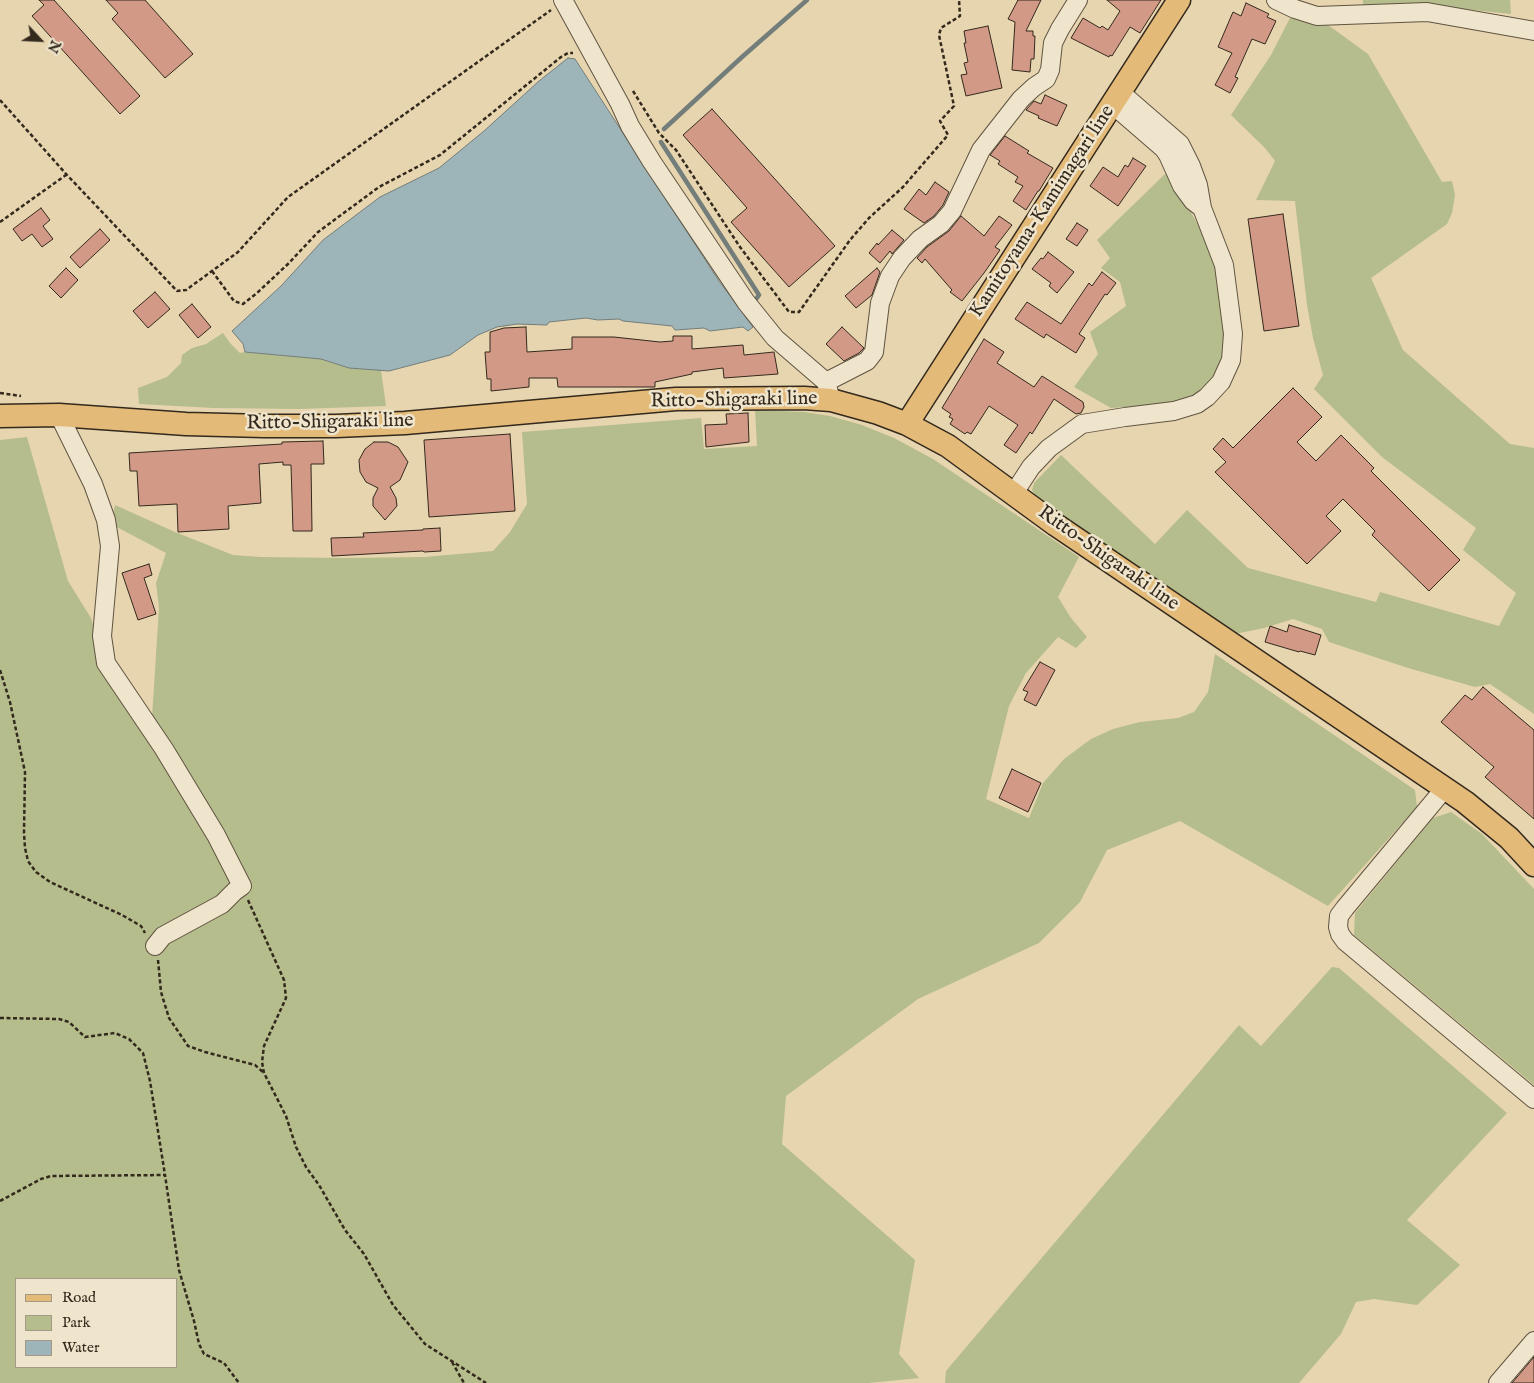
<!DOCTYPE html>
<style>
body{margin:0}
#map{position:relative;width:1534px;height:1383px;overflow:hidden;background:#e7d5b0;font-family:"IM FELL English",serif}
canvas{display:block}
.legend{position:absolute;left:15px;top:1278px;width:162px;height:90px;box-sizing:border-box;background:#efe4cc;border:1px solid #a49986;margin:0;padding:6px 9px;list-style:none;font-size:15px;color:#33291d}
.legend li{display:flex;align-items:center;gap:10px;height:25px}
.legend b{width:25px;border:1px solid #a49986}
.north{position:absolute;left:15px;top:15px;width:50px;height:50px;-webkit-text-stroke:4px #efe4cc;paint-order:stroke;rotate:115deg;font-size:14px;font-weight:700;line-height:20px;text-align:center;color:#33291d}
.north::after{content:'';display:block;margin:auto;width:18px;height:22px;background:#33291d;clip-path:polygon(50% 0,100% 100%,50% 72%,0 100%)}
</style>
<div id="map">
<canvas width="1534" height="1383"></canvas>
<ul class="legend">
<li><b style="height:6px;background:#e4ba78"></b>Road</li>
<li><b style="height:14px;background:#b5bd8c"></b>Park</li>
<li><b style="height:14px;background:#9db5b8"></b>Water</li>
</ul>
<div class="north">N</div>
</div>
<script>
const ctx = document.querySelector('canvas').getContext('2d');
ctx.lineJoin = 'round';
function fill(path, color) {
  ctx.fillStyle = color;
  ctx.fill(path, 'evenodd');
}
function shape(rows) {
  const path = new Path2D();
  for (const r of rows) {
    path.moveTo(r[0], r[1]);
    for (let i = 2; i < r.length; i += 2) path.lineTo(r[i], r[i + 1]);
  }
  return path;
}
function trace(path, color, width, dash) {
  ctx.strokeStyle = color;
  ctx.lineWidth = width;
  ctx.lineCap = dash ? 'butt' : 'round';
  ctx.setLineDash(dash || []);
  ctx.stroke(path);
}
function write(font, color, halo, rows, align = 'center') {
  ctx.font = font + ' "IM FELL English",serif';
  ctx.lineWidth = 5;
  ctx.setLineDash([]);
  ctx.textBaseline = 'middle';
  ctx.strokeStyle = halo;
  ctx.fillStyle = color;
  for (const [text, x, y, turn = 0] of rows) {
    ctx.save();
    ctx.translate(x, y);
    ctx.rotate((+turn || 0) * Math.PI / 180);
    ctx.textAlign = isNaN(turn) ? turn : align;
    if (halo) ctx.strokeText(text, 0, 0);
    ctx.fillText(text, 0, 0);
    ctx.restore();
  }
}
fill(shape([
 [1363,0,1510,0,1511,14,1436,6,1363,9],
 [1292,14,1328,25,1368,54,1442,182,1452,181,1455,195,1452,213,1447,224,1371,278,1403,350,1510,444,1534,448,1534,714,1490,684,1475,687,1408,668,1329,642,1322,629,1293,619,1264,628,1235,634,1037,499,1032,490,1034,483,1061,455,1155,544,1187,510,1248,568,1376,602,1380,592,1499,626,1516,593,1463,550,1476,528,1382,457,1314,389,1323,375,1313,338,1307,305,1295,201,1256,200,1275,161,1265,148,1231,115,1271,55],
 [1165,174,1170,175,1203,234,1213,256,1227,335,1220,371,1210,383,1197,394,1180,403,1111,408,1074,387,1098,354,1090,332,1126,306,1120,282,1101,268,1110,258,1097,240],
 [223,333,230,343,240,353,245,352,321,359,349,368,381,370,386,406,299,409,213,408,139,404,138,388,167,377,181,363,182,355,192,348,206,344],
 [755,410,804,412,830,416,862,425,894,438,933,459,1079,557,1058,597,1071,618,1087,637,1076,648,1058,637,1026,673,1009,706,986,799,1029,818,1043,783,1064,759,1091,739,1113,729,1140,722,1178,718,1194,712,1208,692,1215,654,1415,790,1417,807,1328,906,1180,821,1107,850,1080,902,1039,943,918,999,786,1096,782,1144,915,1260,899,1354,919,1378,869,1383,0,1383,0,440,27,437,68,581,91,618,101,653,152,717,159,608,156,583,166,553,111,524,115,505,175,532,233,555,260,557,343,558,424,557,493,551,510,532,527,504,522,432,701,418,704,449,757,446],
 [16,1279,176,1279,176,1367,16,1367],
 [1451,812,1482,834,1534,889,1534,1085,1354,935,1355,913,1433,818],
 [1332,967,1339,968,1507,1113,1407,1220,1460,1265,1417,1305,1374,1299,1356,1302,1341,1334,1299,1383,945,1383,946,1371,1239,1025,1261,1046]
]), '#b5bd8c');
const water = shape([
 [568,58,575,59,719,281,740,309,743,307,747,311,744,315,753,327,748,331,743,327,710,331,704,328,675,330,672,326,623,321,619,319,598,320,586,318,549,322,547,325,517,324,497,327,478,335,450,355,389,371,349,368,321,359,245,352,243,344,232,331,281,286,323,240,380,197,439,168,484,131,539,81,568,58]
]);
fill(water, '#9db5b8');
trace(water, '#737d7a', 1);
trace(shape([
 [664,129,742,57,807,0],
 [661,142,759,295,754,302]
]), '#737d7a', 4.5);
const building = shape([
 [39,0,54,0,140,96,120,114,32,16,44,5,39,0],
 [106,0,145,0,193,54,165,78,112,19,118,13,106,0],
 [1018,0,1041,0,1026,31,1033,31,1033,36,1035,36,1034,59,1031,59,1030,72,1012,70,1015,22,1008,19,1018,0],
 [1107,0,1161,0,1140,33,1130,27,1112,56,1110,55,1109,57,1071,38,1083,18,1100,28,1102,26,1108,30,1120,11,1107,0],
 [1246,3,1269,14,1267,17,1276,21,1265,44,1252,39,1235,77,1238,78,1230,93,1215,85,1232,53,1218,47,1233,12,1241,16,1246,3],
 [988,26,1002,88,966,96,961,75,967,74,964,63,968,62,964,43,966,43,964,31,988,26],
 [1045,95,1067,105,1057,126,1038,118,1039,116,1026,110,1034,101,1041,104,1045,95],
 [712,109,835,246,789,287,731,222,747,208,683,135,712,109],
 [1005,136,1029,151,1027,153,1053,168,1039,191,1038,191,1026,210,1013,201,1023,186,1015,182,1018,177,998,164,1000,161,990,155,1005,136],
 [1133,158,1146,166,1118,206,1090,186,1103,167,1118,177,1125,165,1128,167,1133,158],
 [935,182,949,192,943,205,934,216,924,223,904,209,919,189,926,195,935,182],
 [41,208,50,220,43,226,53,239,42,247,32,234,22,241,13,229,41,208],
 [1283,214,1299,326,1264,331,1248,219,1283,214],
 [961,216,984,236,999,216,1012,225,995,247,1000,250,984,273,962,301,950,292,952,290,925,259,922,263,917,258,927,247,949,231,961,216],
 [1077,223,1088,230,1077,246,1066,239,1077,223],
 [100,229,110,240,80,268,70,257,100,229],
 [892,230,904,240,892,254,890,251,880,263,869,253,877,243,878,245,892,230],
 [1048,252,1074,272,1057,293,1049,286,1051,283,1032,269,1041,258,1043,259,1048,252],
 [66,268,78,280,61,298,49,286,66,268],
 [877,268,880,272,872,295,856,308,845,296,877,268],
 [1102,272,1116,283,1107,295,1105,294,1079,334,1085,338,1076,353,1046,334,1044,338,1015,319,1027,302,1061,324,1089,283,1092,286,1102,272],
 [155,292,170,309,148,328,133,311,155,292],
 [192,304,211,327,198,338,179,315,192,304],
 [526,327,527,352,572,349,572,337,614,337,660,342,673,341,673,336,692,336,692,349,743,345,744,355,774,352,778,374,724,378,723,368,692,372,692,374,655,382,655,387,558,387,557,378,529,378,529,387,491,391,491,379,487,379,485,352,490,352,490,332,504,328,526,327],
 [842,327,864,348,859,353,844,361,826,344,842,327],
 [984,339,1004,352,997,363,1034,387,1042,376,1083,402,1084,407,1081,413,1076,414,1054,399,1032,434,1030,432,1016,453,1004,445,1018,425,989,406,971,434,967,432,965,434,950,424,953,419,949,417,951,414,942,408,984,339],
 [1293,388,1322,417,1297,442,1316,461,1341,435,1374,468,1371,471,1460,560,1429,591,1372,535,1375,531,1343,499,1326,516,1341,531,1307,564,1215,472,1226,462,1213,449,1223,438,1233,448,1293,388],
 [748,413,749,442,706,447,705,425,727,424,726,414,748,413],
 [510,434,515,511,429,517,424,440,510,434],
 [323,441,324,464,311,464,312,531,293,531,291,465,283,465,283,462,259,464,261,503,228,506,229,529,178,532,177,504,139,506,137,471,130,471,129,453,282,444,282,442,323,441],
 [374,442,388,442,398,447,408,462,400,480,390,487,396,498,397,506,385,520,373,506,373,498,378,488,366,482,360,472,359,460,365,449,374,442],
 [440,528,441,551,424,552,423,551,332,556,331,538,364,537,363,533,423,530,423,529,440,528],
 [149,564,152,575,144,578,156,614,138,620,122,573,149,564],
 [1289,625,1321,635,1315,655,1300,651,1299,652,1265,642,1270,626,1287,632,1289,625],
 [1040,662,1055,670,1036,706,1024,700,1028,692,1023,690,1040,662],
 [1483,687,1534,730,1534,819,1485,777,1494,767,1441,722,1465,695,1472,700,1483,687],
 [1012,769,1041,783,1028,812,999,798,1012,769],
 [1534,1357,1534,1383,1512,1383,1534,1357]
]);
fill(building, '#d29987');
trace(building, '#33291d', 1);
const minor = shape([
 [563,0,620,104,630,126,652,162,746,302,775,338,826,382,831,400],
 [1276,0,1295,9,1317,16,1427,12,1534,31],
 [1112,104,1164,149,1168,155,1182,186,1193,201,1202,208],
 [826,382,867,361,874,352,880,303,890,276,902,258,920,239,941,224,952,211,981,150,1021,99,1034,87,1046,79,1050,70,1053,43,1060,29,1078,0],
 [59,415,93,484,106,520,110,546,102,636,106,663,164,749,216,835,242,886,235,891,222,904,163,936,155,946],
 [1014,493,1031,467,1049,448,1082,424,1125,417,1174,411,1197,404,1207,397,1221,382,1231,360,1233,334,1224,265,1202,208,1198,185,1191,166,1180,144,1120,92],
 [1445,788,1345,908,1339,916,1338,927,1340,934,1345,941,1534,1099],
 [1498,1383,1534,1341]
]);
const major = shape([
 [0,416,59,415,186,424,264,426,336,426,405,423,676,399,804,398,831,400,878,413,907,424,948,446,1056,525,1465,802,1509,838,1534,865],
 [907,424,1179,0]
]);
trace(minor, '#605442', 20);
trace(major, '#33291d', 25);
trace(shape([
 [633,91,659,133,676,150,740,247,789,312,799,312,850,240,869,218,903,187,948,135,940,121,954,106,939,35,941,28,960,16,959,0],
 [0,100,67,175,177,291,186,290,238,252,288,197,551,10],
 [0,222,66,175],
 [212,271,234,301,243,304,257,293,289,263,318,232,379,187,440,155,561,57,568,53,573,53],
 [0,393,21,396],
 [0,670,10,702,25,772,24,833,25,848,28,861,36,872,50,882,122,915,141,926,145,933],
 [248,900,284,980,286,998,264,1046,262,1062,264,1073,286,1116,296,1147,306,1167,319,1185,345,1230,364,1254,393,1305,425,1344,486,1383],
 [158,960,161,992,169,1018,188,1046,205,1052,255,1065,264,1073],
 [0,1018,59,1019,69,1022,85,1037,115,1033,129,1039,143,1053,150,1081,165,1175],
 [0,1201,41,1179,51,1176,165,1175,179,1270,194,1321,199,1344,204,1354,224,1363,239,1383],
 [452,1362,464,1383]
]), '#33291d', 2.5, [4, 2.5]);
trace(minor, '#efe4cc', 18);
trace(major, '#e4ba78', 22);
write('20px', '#33291d', '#efe4cc', [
 ["Kamitoyama-Kamimagari line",1043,212,-57],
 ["Ritto-Shigaraki line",734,401,-1],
 ["Ritto-Shigaraki line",330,423,-1],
 ["Ritto-Shigaraki line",1108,559,35]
]);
</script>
